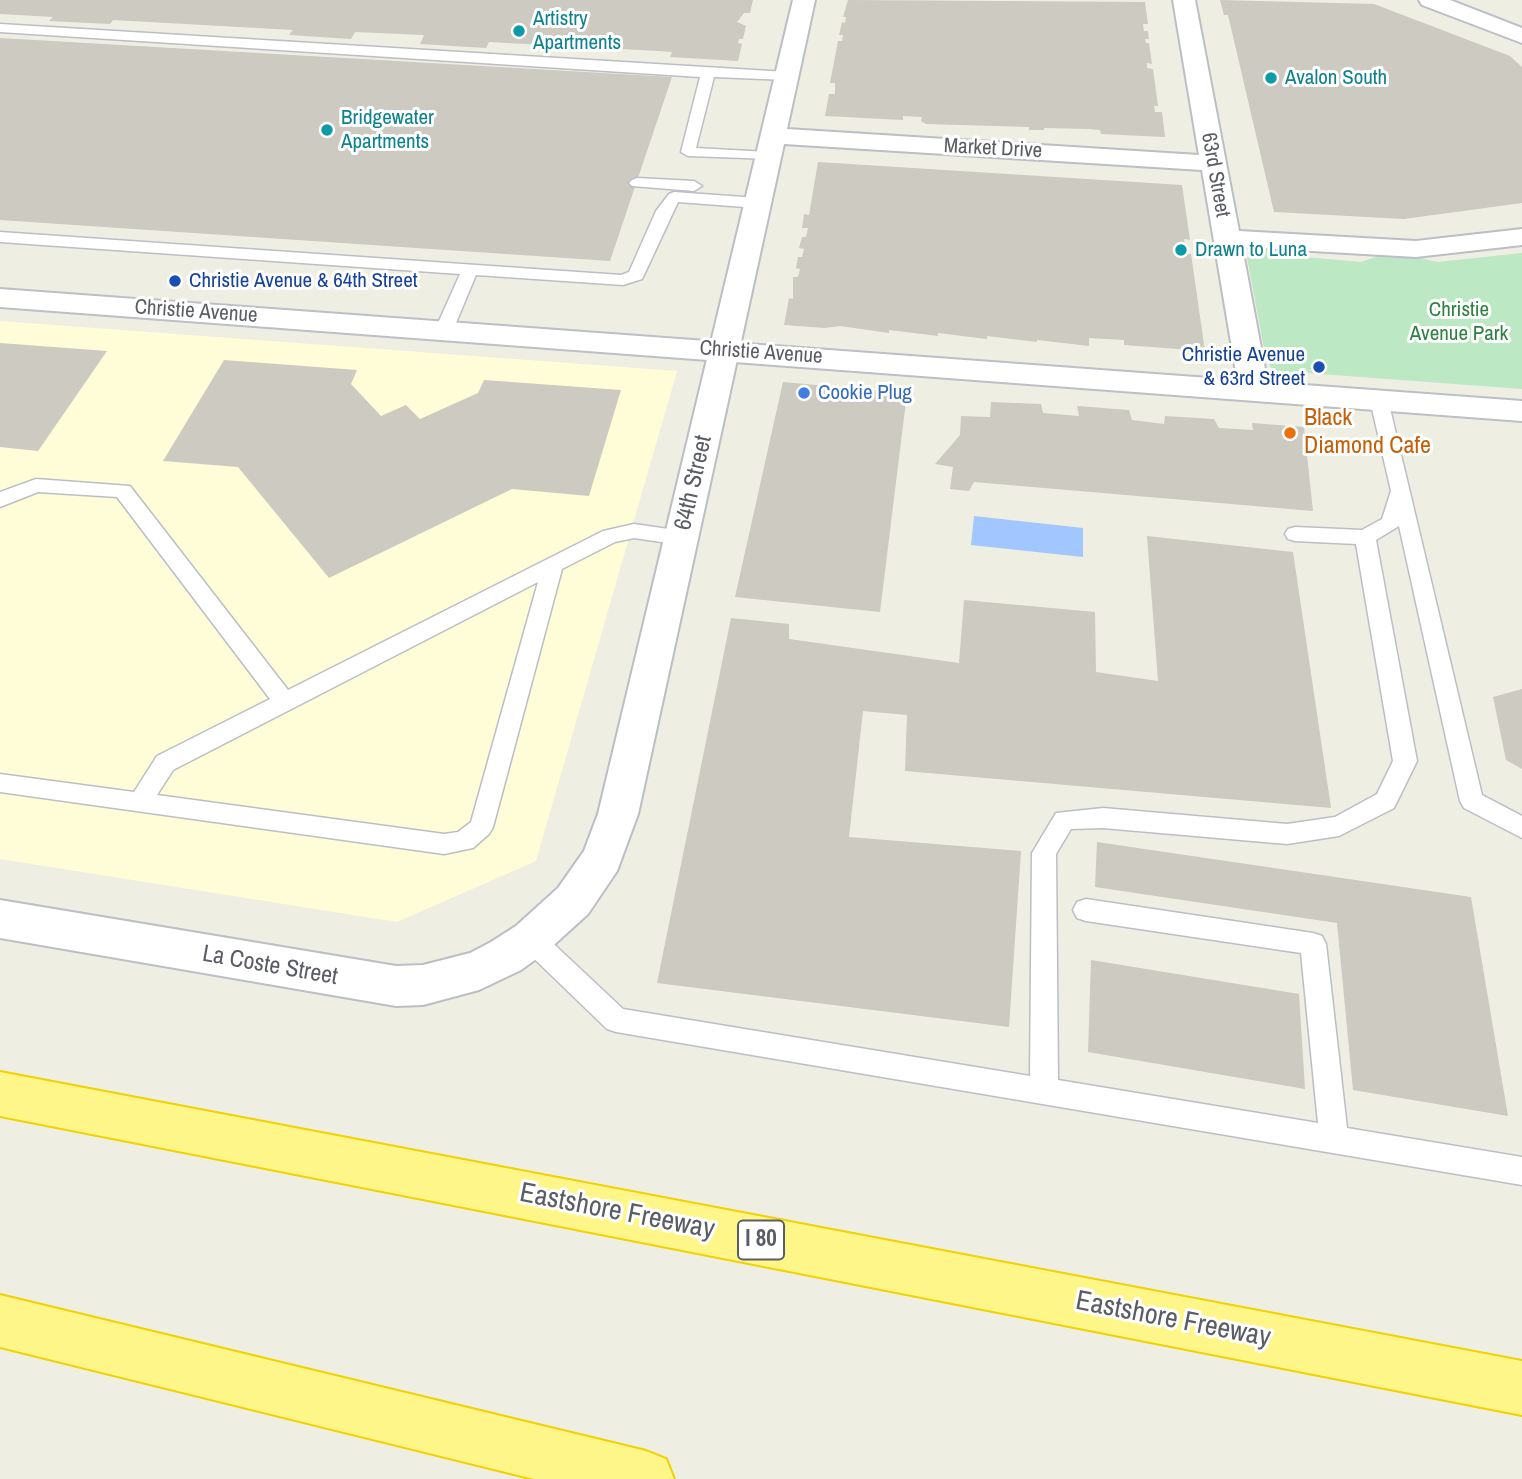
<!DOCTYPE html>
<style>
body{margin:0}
canvas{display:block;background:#efeee2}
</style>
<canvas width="1522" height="1479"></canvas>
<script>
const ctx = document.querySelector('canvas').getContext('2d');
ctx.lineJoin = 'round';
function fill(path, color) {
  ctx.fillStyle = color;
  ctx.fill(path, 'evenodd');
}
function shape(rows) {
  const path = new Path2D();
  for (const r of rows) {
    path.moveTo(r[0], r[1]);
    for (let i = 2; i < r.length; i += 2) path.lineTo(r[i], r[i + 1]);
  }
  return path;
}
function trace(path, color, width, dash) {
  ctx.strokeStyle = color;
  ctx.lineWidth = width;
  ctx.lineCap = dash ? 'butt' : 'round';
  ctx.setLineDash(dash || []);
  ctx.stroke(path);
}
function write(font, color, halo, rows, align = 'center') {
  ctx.font = font + ' "Archivo Narrow",sans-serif';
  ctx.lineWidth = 6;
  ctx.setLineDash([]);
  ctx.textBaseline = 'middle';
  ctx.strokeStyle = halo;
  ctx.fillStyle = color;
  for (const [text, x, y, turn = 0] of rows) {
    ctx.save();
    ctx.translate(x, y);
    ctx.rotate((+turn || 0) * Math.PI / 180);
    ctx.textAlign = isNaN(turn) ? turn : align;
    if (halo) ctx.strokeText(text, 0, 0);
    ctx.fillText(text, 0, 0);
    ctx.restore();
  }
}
fill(shape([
 [0,321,677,371,536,861,397,922,0,859]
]), '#fffdd7');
fill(shape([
 [1278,249,1294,256,1361,262,1379,256,1419,258,1438,262,1522,253,1522,389,1307,373,1305,378,1299,380,1281,376,1271,368,1266,359,1247,257,1256,250]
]), '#bce8c4');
fill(shape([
 [974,516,1083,528,1083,557,971,545]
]), '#a2c6ff');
fill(shape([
 [0,0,753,0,750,13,744,13,737,22,746,26,743,39,739,39,738,43,742,44,738,61,670,57,672,52,658,51,489,42,486,48,420,44,424,35,355,32,351,39,289,35,293,30,113,20,110,24,49,21,53,17,0,14],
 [848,0,1145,2,1148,24,1143,24,1144,31,1148,31,1149,39,1145,39,1146,43,1149,43,1152,64,1147,63,1147,68,1153,69,1158,106,1154,106,1155,112,1162,112,1165,137,1101,134,1100,130,1089,129,1044,128,1044,130,1029,130,1029,127,926,124,921,121,922,117,903,116,903,120,825,116,829,94,835,94,835,83,830,83,838,41,842,41,843,35,839,35,842,22,845,23,846,17,843,17],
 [1220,0,1374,4,1510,56,1522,67,1522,203,1404,219,1274,212,1228,15,1224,15],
 [0,38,672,77,610,261,0,220],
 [818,162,1182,185,1190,240,1184,239,1186,254,1191,254,1205,351,1124,345,1124,340,1089,338,1089,346,1037,340,1037,342,987,336,987,339,938,333,938,336,889,330,889,333,840,326,825,328,784,325,789,298,793,299,793,277,798,277,800,269,796,268,798,257,802,257,804,249,799,248,802,237,806,237,808,228,802,228,804,214,809,215],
 [0,343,107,351,38,451,0,447],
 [224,360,357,370,351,384,381,416,406,405,420,419,478,393,484,380,621,390,589,496,512,489,329,578,238,467,163,461],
 [783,382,907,393,880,612,735,597],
 [991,402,1041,404,1043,413,1079,416,1077,406,1129,410,1132,420,1164,424,1165,416,1214,419,1219,428,1253,430,1252,423,1304,427,1313,511,974,482,969,491,950,489,953,467,935,464,960,435,961,416,990,417],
 [1147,536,1293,552,1331,808,905,771,907,715,863,711,849,837,1021,851,1009,1027,657,983,731,618,789,624,789,639,959,663,964,600,1095,612,1096,672,1158,681],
 [1522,689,1522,769,1506,760,1493,697],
 [1097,842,1471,897,1508,1116,1353,1090,1337,923,1095,887],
 [1091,960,1299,994,1305,1089,1088,1052]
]), '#cccac1');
const lane = shape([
 [0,24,787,72,794,76,787,80,714,77,696,148,768,152,775,156,773,159,688,156,681,152,700,77,0,32,0,24],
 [637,178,694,181,702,186,694,191,632,186,629,183,632,180,637,178],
 [674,192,758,198,766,203,758,208,678,202,644,275,642,279,623,285,476,275,453,330,444,335,435,330,460,274,0,242,0,232,621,275,629,272,656,211,669,194,674,192],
 [1379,394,1388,400,1482,795,1522,816,1522,838,1464,808,1460,801,1399,526,1376,540,1417,761,1394,808,1339,836,1287,844,1103,828,1071,829,1056,854,1058,1080,1318,1123,1301,953,1086,921,1077,918,1073,910,1077,902,1086,899,1313,933,1322,936,1326,944,1347,1128,1522,1157,1522,1185,616,1032,607,1029,522,947,518,939,522,931,531,928,540,931,623,1009,1030,1076,1032,853,1056,813,1103,808,1287,824,1335,817,1377,794,1393,761,1356,544,1295,541,1288,539,1285,534,1288,529,1295,527,1362,530,1382,519,1391,491,1370,400,1379,394],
 [36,479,130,486,288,690,603,531,634,524,682,531,689,533,692,538,689,543,682,545,634,538,615,542,562,569,493,827,489,834,473,848,444,854,0,792,0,774,134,792,157,756,270,699,117,497,38,492,0,507,0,492,36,479],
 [538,582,471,822,458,832,444,834,157,795,173,770,538,582]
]);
const street = shape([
 [793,0,815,0,787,129,1199,155,1173,0,1195,0,1239,231,1416,241,1522,229,1522,245,1416,257,1242,247,1269,390,1265,397,1254,400,1243,397,1239,390,1202,170,784,144,638,814,617,871,588,914,546,952,521,970,479,990,423,1005,396,1006,0,938,0,900,396,966,423,965,470,953,491,942,516,926,558,888,584,851,598,814,793,0]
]);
const secondary = shape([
 [1419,0,1450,0,1522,28,1522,43,1422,5,1419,0],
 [0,289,1522,401,1522,421,0,307,0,289]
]);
const highway = shape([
 [0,1072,1522,1361,1522,1415,0,1116,0,1072],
 [0,1295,646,1451,666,1459,674,1479,534,1479,0,1347,0,1295]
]);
trace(lane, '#bcbec5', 3);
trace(street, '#bcbec5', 4);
trace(secondary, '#bdbfc7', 4);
trace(highway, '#f1d100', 4);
fill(lane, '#fff');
fill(street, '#fff');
fill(secondary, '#fff');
fill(highway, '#fff689');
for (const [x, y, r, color] of [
 [519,31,7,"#0f9aa8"],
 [1271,78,7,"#0f9aa8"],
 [327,130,7,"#0f9aa8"],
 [1181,250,7,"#0f9aa8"],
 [175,281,7,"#1a4fb4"],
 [1319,367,7,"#1a4fb4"],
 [804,393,7,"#3f7fe0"],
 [1290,433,7,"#e8710a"]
]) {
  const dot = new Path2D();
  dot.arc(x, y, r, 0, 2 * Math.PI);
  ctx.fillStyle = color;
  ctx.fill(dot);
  trace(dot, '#fff', 2.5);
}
write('21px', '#0d838f', '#fff', [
 ["Artistry",533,19],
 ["Apartments",533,43],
 ["Avalon South",1285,78],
 ["Bridgewater",341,118],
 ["Apartments",341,142],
 ["Drawn to Luna",1195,250]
], 'left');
write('21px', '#5a5d64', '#fff', [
 ["Market Drive",993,149,3],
 ["63rd Street",1215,175,80],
 ["Christie Avenue",196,312,4],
 ["Christie Avenue",761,353,4]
]);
write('21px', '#164399', '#fff', [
 ["Christie Avenue & 64th Street",189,281],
 ["Christie Avenue",1305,355,"right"],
 ["& 63rd Street",1305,379,"right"]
], 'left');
write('21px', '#2d8240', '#fff', [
 ["Christie",1459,310],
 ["Avenue Park",1459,334]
]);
write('21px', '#366cbe', '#fff', [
 ["Cookie Plug",818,393]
], 'left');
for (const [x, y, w] of [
 [761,1240,46]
]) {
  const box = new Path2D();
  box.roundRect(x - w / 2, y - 19.5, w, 39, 5);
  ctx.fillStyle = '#fff';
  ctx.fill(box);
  trace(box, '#5a5d64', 2);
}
write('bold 23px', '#5a5d64', null, [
 ["I 80",761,1240]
]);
write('24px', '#c56008', '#fff', [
 ["Black",1304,419],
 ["Diamond Cafe",1304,447]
], 'left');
write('24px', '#5a5d64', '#fff', [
 ["64th Street",694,483,-77],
 ["La Coste Street",270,966,10]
]);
write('28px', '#5a5d64', '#fff', [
 ["Eastshore Freeway",617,1212,11],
 ["Eastshore Freeway",1173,1320,11]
]);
</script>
